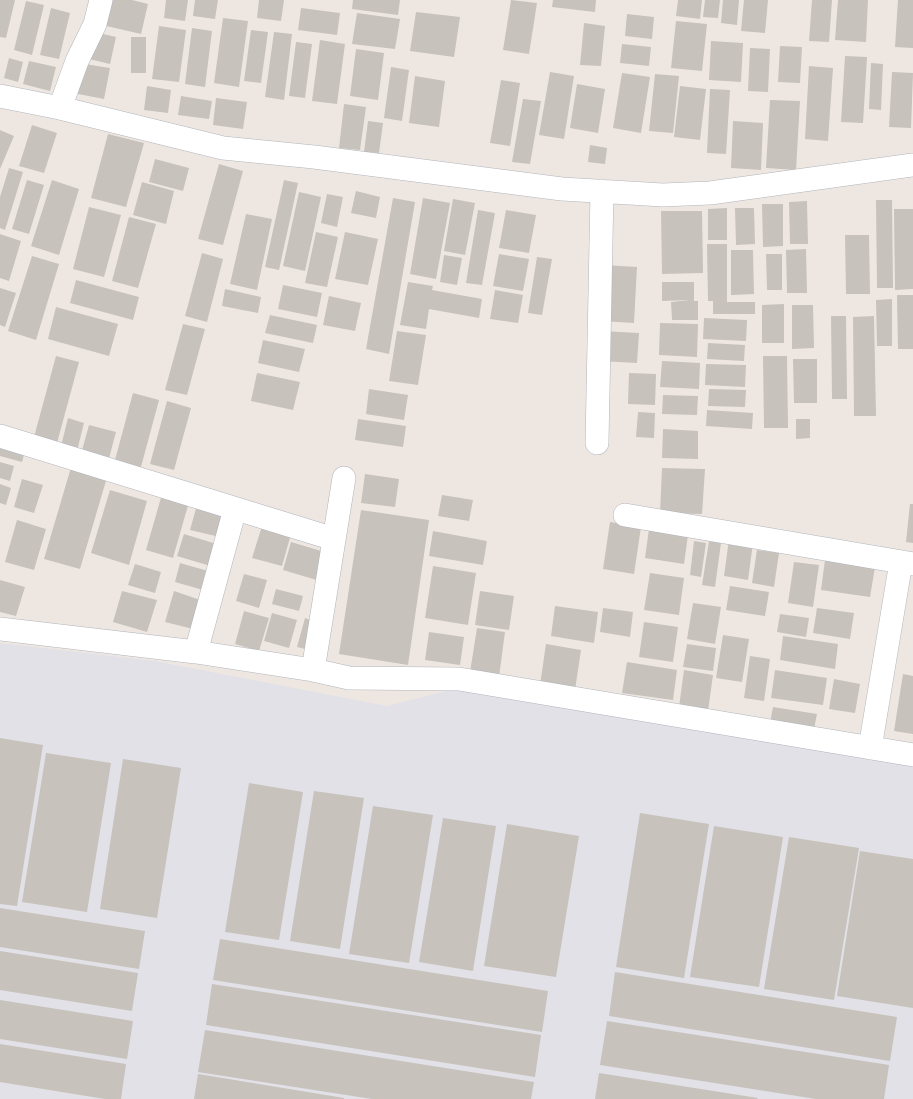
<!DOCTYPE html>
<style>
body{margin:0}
canvas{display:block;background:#eee7e1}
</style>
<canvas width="913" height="1099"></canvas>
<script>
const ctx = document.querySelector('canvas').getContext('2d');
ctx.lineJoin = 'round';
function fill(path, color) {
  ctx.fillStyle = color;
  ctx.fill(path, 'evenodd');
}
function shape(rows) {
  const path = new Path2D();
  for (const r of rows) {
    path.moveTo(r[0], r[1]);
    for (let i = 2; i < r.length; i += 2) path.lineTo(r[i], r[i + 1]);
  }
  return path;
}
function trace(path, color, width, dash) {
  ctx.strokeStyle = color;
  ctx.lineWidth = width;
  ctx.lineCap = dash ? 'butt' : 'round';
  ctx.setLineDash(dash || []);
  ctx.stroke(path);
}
fill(shape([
 [0,643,155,661,387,706,458,688,913,762,913,1099,0,1099]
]), '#e2e1e7');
fill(shape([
 [0,0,15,0,6,38,0,37],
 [104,0,132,0,148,4,141,34,98,24],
 [166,0,188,0,185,21,164,18],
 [195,0,218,0,215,19,193,16],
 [259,0,284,0,281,21,257,18],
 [353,0,400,0,398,15,352,9],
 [511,0,537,3,529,54,503,50],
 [553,0,596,0,595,12,552,7],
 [678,0,702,0,700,19,676,16],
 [705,0,720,0,718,18,703,17],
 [723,0,739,0,737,25,721,23],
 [744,0,768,0,765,33,741,31],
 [812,0,832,0,829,42,809,41],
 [838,0,868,0,866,42,835,40],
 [898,0,913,0,913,48,895,47],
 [26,1,44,5,32,55,14,50],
 [51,8,70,13,59,59,40,55],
 [301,8,340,13,337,35,298,30],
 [416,12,460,17,454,57,410,51],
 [357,13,400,19,395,49,352,44],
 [627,14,654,17,652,39,625,36],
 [223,18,248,21,239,87,214,83],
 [676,21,707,24,702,71,671,68],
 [584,23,605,26,601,66,580,65],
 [159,26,186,30,179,82,152,79],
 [192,28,212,31,205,87,185,84],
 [251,30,268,32,261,83,244,81],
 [95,32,116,37,110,64,89,59],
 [274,32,292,34,284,100,265,97],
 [131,37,146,37,146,73,131,73],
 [320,40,345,44,337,104,312,101],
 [711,41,743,43,741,82,709,80],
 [296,42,312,44,305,98,289,96],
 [622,44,651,47,649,66,620,63],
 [780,46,802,47,800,83,778,82],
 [750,48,770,49,768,92,748,91],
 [356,49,384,53,378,100,350,96],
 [845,56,867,57,863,123,841,122],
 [9,58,23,62,18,82,4,78],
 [29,61,56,67,50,91,23,84],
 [78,63,110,68,104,99,73,93],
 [871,63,883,64,881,110,869,109],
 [809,66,833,68,828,141,805,139],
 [391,67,409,70,402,121,384,118],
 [550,72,574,76,564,139,539,135],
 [892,72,913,73,911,128,889,127],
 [622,73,650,77,641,133,613,128],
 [655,74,679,76,673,133,649,131],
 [415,76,445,81,439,127,409,123],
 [501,80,520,83,510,146,490,143],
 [577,84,605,89,598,133,570,128],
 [147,86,171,90,168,113,144,110],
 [680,86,706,89,700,140,674,137],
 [710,89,730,90,726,154,707,153],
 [181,96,212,101,209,119,178,115],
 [216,98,247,102,243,129,213,125],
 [523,99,541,101,530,164,512,162],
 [770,100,800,101,796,170,766,168],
 [344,104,366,107,360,150,339,148],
 [368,121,383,123,379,153,364,152],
 [733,121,763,123,761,170,731,168],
 [32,125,57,133,44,173,19,166],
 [0,130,14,136,0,169],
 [108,134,144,143,126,207,91,198],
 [590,145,607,148,605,164,588,162],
 [155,159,189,168,183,191,149,182],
 [219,164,243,171,223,245,198,239],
 [9,168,23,172,5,230,0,228,0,197],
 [27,180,44,185,29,234,12,229],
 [52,180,79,189,59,255,31,246],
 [284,180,298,183,279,270,265,267],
 [142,182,174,191,166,224,133,215],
 [356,191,380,197,376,218,351,213],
 [299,192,321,197,305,271,283,266],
 [327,194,343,197,337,227,321,223],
 [393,198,415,202,389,354,366,349],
 [423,198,450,203,436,279,410,274],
 [453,199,475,203,465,255,444,251],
 [876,200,892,200,893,288,877,288],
 [807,201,808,244,790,244,789,202],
 [762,204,783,204,783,246,763,247],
 [89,207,121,215,104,277,73,269],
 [727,208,727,240,708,240,708,209],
 [735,208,754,208,755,244,736,245],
 [894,209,913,209,913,289,895,290],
 [478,210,495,213,482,285,466,283],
 [506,210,536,215,529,253,499,248],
 [661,211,702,211,703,273,662,274],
 [246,214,272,219,257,290,230,284],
 [129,217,156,224,138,288,112,281],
 [316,232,338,237,327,287,305,283],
 [345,232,378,239,368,285,335,279],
 [0,234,21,241,9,281,0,278],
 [845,235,869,235,870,294,846,294],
 [707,244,727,244,727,302,755,302,755,314,713,314,713,301,708,301],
 [806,249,807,293,787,293,786,250],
 [731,250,753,250,754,294,731,295],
 [202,253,223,259,207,322,185,316],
 [499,254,529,259,523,291,493,286],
 [766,254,782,254,782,290,767,290],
 [444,255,462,258,457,285,440,282],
 [32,256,59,264,36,340,8,331],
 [537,257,552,259,542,315,528,313],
 [604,265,637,267,634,323,602,321],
 [76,280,139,297,133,320,70,303],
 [408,282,433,286,432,290,482,299,479,318,429,309,426,329,400,325],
 [662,282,694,282,694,301,698,301,698,320,672,320,671,302,690,300,662,301],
 [283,285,322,293,317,317,278,309],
 [0,288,16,293,5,327,0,325],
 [225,289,261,297,258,313,222,306],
 [495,290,523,295,518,323,490,319],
 [897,295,913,295,913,349,898,349],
 [329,296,361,303,355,331,323,325],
 [892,299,892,346,877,346,876,300],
 [784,304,784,343,762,343,762,305],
 [792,305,813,305,814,348,792,349],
 [56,307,118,324,109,356,48,339],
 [270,315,317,325,313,343,265,333],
 [831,316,846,316,847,399,832,399],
 [874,316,876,416,854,416,853,317],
 [704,318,747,320,746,341,703,339],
 [660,323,698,324,697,357,659,355],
 [183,324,205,329,187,395,165,390],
 [397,331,426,335,418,385,389,381],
 [602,331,639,333,637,363,600,361],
 [263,340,305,349,299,372,258,363],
 [708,343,745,345,744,361,707,359],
 [56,356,79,362,57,443,34,437],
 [763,356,787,356,788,428,764,428],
 [793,359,817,359,817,403,794,403],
 [662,361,700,363,699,389,660,387],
 [706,364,746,365,745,387,705,385],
 [257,373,300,382,293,410,251,401],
 [629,373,656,374,655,405,628,404],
 [369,389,408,395,404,420,366,414],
 [709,389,746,390,745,407,708,406],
 [133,393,159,400,141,467,115,460],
 [663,395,698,396,697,415,662,414],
 [167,401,191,408,174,470,150,464],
 [707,410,753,413,752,429,706,426],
 [638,412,655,413,654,438,636,437],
 [68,418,84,423,77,451,61,446],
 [358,419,406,426,403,447,355,440],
 [796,419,810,419,810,438,796,439],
 [89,425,116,432,108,462,81,454],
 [663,429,698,431,698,459,662,458],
 [0,441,26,448,22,462,0,456],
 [0,462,14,466,10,481,0,478],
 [72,464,108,474,80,569,44,559],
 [662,468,705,469,702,514,660,513],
 [365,474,399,479,395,507,361,503],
 [22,479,43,485,34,513,14,507],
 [0,484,11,488,6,505,0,503],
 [110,490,147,501,129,565,91,553],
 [162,494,189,502,173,558,146,550],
 [442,495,473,500,469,521,438,516],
 [910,504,913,504,913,543,906,542],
 [197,505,230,515,224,538,190,530],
 [361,510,429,520,408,665,339,654],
 [17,520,46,529,34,570,5,562],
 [610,522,641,527,634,574,603,569],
 [262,526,291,534,282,566,252,558],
 [649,529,688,535,684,564,645,558],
 [433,531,487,541,483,565,429,556],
 [184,534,223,546,217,568,177,556],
 [729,539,753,543,748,580,724,576],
 [694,541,706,543,701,577,690,575],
 [709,541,721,543,715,587,702,585],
 [291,542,328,553,320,581,283,570],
 [757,550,779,553,774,587,752,583],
 [825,560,875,567,870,597,821,590],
 [794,562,819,565,813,607,788,603],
 [180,563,215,573,210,592,175,582],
 [135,564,161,572,155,593,128,585],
 [433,566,476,573,468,625,425,618],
 [650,573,684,578,679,615,644,610],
 [244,574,267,580,259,608,236,601],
 [0,580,25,587,16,616,0,612],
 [730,586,769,592,765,616,726,610],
 [276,589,303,596,299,611,272,604],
 [122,591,157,600,147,632,113,622],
 [174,591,209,603,201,631,165,622],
 [480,591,514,596,509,630,475,625],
 [693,603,721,607,715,644,687,639],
 [555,606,598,612,594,643,551,636],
 [603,608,633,612,630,637,600,632],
 [817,608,854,613,850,639,813,633],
 [244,611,269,618,259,651,235,644],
 [272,613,297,620,289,648,264,641],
 [780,614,809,618,806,637,777,632],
 [305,618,318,623,313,651,297,647],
 [644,622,678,627,673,662,639,657],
 [477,628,505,632,499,677,470,672],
 [429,632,464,637,460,665,425,660],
 [723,635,749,639,742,682,716,678],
 [783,636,838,644,835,669,780,660],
 [546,644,581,650,575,690,540,685],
 [687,644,716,648,713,671,683,667],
 [750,656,770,659,764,701,744,698],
 [627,662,677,670,673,700,622,693],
 [684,670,713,675,708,711,679,707],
 [775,670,827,678,823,705,771,698],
 [903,674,913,676,913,734,894,731],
 [834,679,860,684,855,713,829,709],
 [773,707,817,714,814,729,770,723],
 [0,738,43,745,17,906,0,904],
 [46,753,111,763,87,912,22,902],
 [123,759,181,768,157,918,100,909],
 [249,783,303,792,279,940,225,932],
 [314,791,364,798,340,949,290,941],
 [373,806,433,815,409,963,349,954],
 [640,813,709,824,684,978,616,967],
 [443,818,496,826,473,971,419,962],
 [507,824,579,836,556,977,484,966],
 [714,826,783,837,759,987,690,977],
 [789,837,859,848,834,1000,764,989],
 [860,851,913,859,913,1008,837,996],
 [0,908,145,931,139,969,0,947],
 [220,939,548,991,542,1032,213,980],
 [0,951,138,973,132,1011,0,990],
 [615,972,897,1017,890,1061,609,1016],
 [212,984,541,1035,535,1077,206,1025],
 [0,1000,133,1021,127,1059,0,1039],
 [607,1021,889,1065,884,1099,816,1099,600,1065],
 [205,1030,534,1082,531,1099,372,1099,198,1072],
 [0,1044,126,1064,121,1099,105,1099,0,1082],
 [599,1073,758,1098,757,1099,595,1099],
 [198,1074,344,1098,344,1099,194,1099]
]), '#c7c2bc');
const street = shape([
 [0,96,60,108,223,148,314,157,562,189,663,195,710,193,913,165],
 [60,108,77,61,95,24,101,0],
 [0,436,334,539],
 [597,443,602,191],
 [625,515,913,564],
 [0,629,196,652,313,670,349,678,459,679,913,755],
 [196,652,235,509],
 [313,670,344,478],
 [870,748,901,562]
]);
trace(street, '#b1b4bd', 24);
trace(street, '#fff', 23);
</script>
